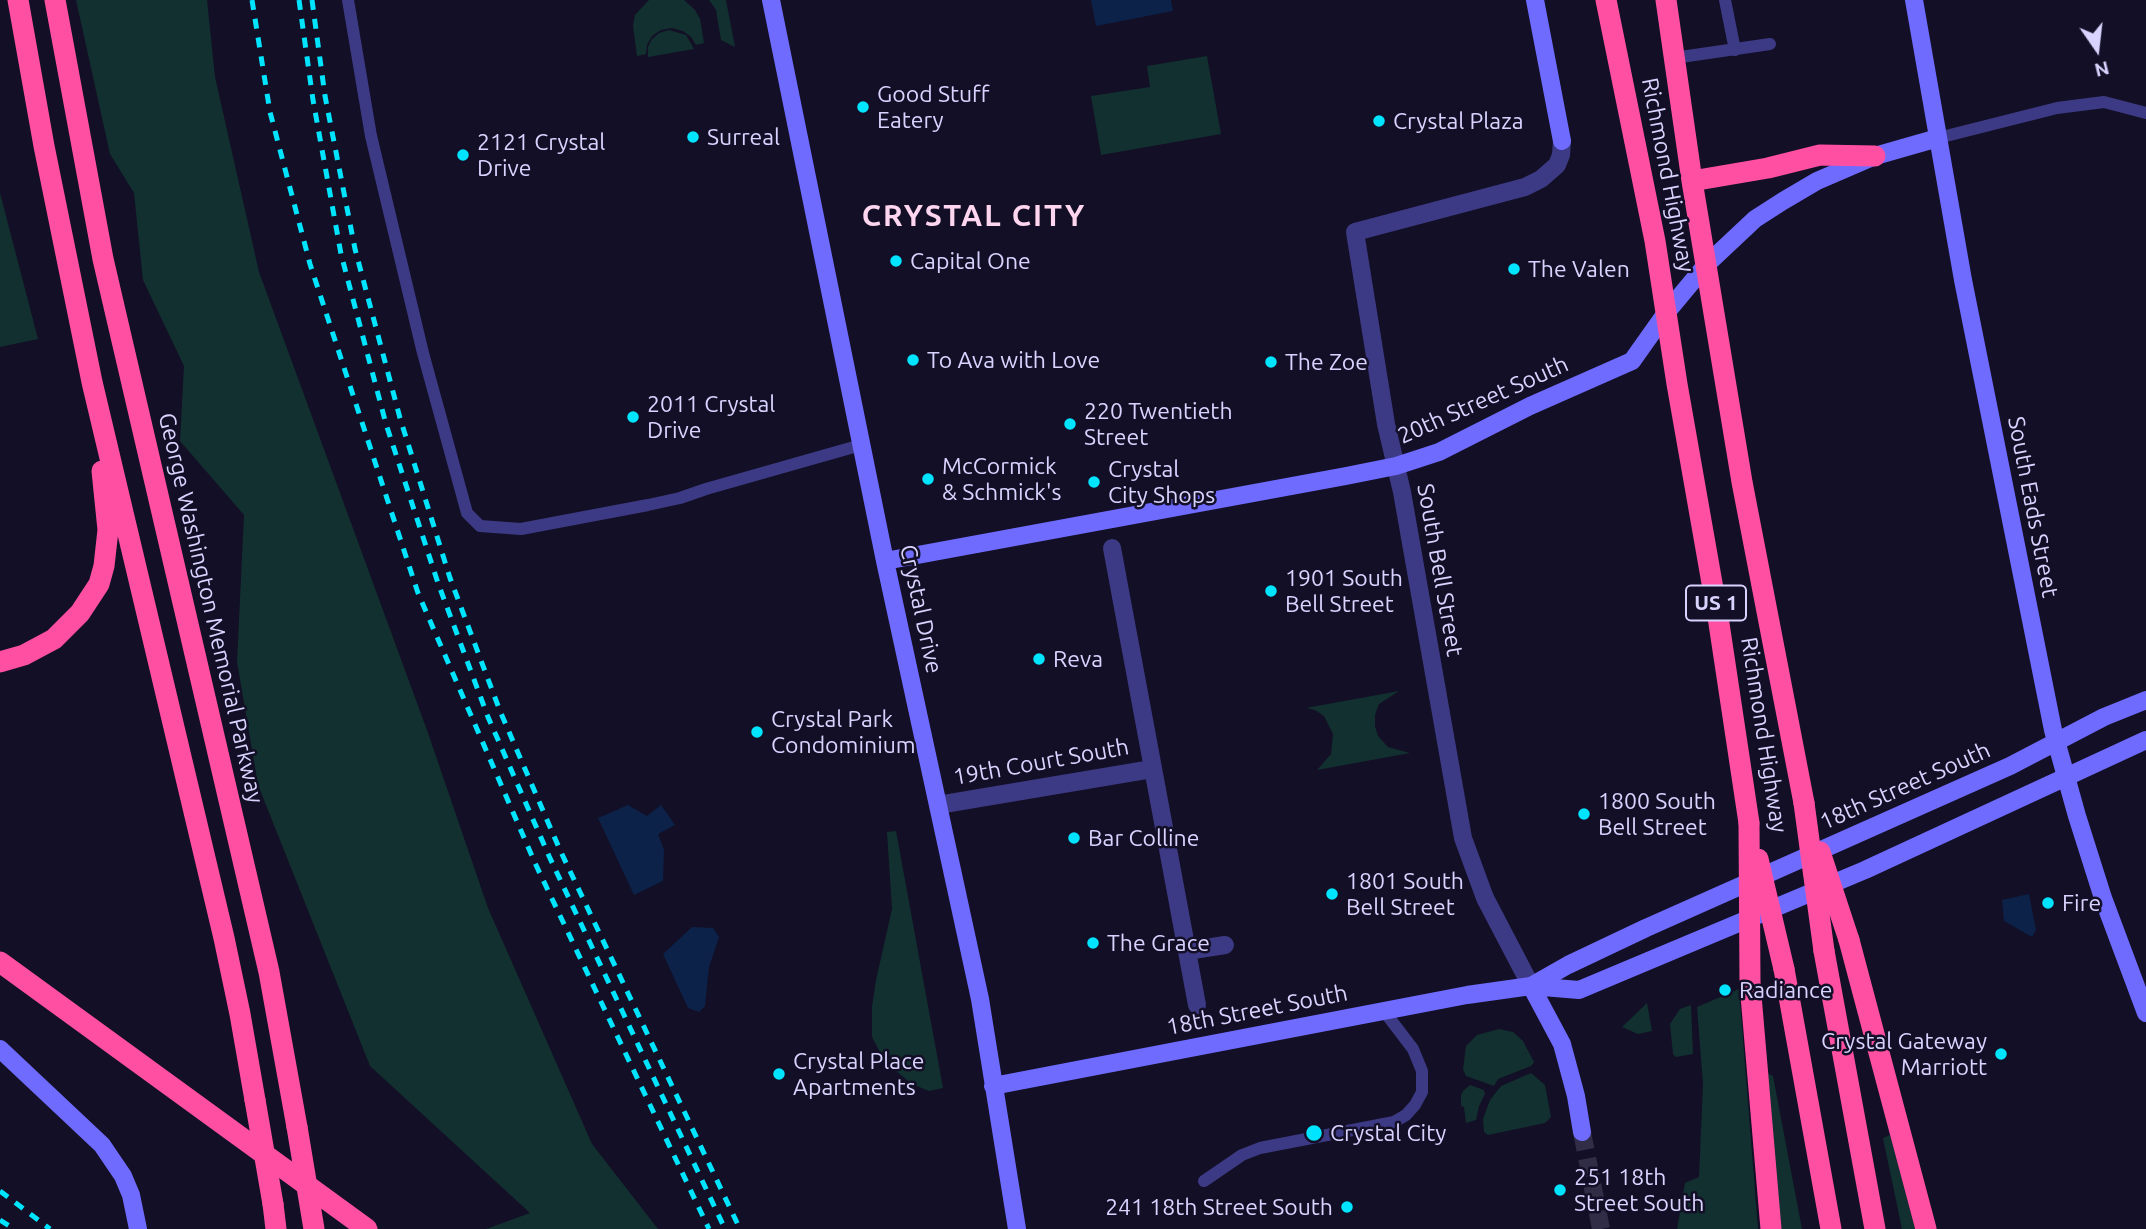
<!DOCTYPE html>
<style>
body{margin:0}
#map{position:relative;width:2146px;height:1229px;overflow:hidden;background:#130f26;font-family:Ubuntu,sans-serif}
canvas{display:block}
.north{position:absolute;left:2062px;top:14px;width:70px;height:70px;-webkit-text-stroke:5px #130f26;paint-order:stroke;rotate:166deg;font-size:19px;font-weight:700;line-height:28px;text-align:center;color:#d9d4ff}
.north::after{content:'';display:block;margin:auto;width:24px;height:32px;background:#d9d4ff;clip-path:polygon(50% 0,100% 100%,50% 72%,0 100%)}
</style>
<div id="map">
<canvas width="2146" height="1229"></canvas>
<div class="north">N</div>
</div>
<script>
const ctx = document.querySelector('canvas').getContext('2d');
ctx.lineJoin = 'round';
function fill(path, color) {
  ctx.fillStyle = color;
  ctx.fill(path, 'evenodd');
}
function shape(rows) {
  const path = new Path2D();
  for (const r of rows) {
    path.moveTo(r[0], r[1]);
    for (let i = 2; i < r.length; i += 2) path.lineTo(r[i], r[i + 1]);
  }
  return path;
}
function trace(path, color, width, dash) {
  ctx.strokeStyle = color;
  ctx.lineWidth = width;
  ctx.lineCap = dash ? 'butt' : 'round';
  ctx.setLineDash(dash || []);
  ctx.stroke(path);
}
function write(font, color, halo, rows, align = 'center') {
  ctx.font = font + ' Ubuntu,sans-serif';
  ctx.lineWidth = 5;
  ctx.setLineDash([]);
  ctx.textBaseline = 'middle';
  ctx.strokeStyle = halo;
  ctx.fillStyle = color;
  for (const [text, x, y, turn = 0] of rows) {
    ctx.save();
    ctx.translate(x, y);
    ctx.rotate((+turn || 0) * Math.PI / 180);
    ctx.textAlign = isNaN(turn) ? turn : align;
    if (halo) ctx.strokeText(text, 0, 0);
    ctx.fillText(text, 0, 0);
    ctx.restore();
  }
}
fill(shape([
 [76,0,207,0,215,77,259,272,428,733,488,908,592,1144,658,1229,486,1229,530,1213,370,1066,258,785,237,662,244,515,180,441,184,366,143,280,134,193,110,154],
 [649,0,684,0,695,10,700,19,704,43,696,45,691,37,683,31,672,28,661,30,652,36,647,45,646,54,637,56,633,26,635,15],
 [709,0,726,0,735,47,721,40,716,10],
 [669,30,686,35,694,49,648,57,648,47,652,39,659,33],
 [1207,56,1221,134,1101,155,1091,96,1150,87,1147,66],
 [0,193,38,339,0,347],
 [1399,691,1379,704,1375,715,1375,726,1378,736,1388,747,1410,753,1317,770,1331,754,1333,734,1324,716,1315,710,1306,708],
 [896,831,943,1088,929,1091,912,1084,885,1062,872,1037,872,1007,876,980,892,909,887,832],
 [1739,989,1758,1229,1677,1229,1685,1183,1699,1177,1703,1084,1697,1007],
 [1647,1003,1652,1031,1638,1034,1622,1027],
 [1691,1005,1693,1054,1676,1057,1673,1054,1670,1024,1680,1009],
 [1499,1029,1513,1032,1523,1041,1534,1062,1531,1066,1498,1079,1494,1086,1466,1076,1463,1069,1466,1046,1477,1035],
 [1531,1073,1545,1085,1551,1117,1545,1123,1488,1135,1484,1132,1483,1119,1490,1100,1501,1086],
 [1767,1073,1773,1076,1802,1229,1781,1229],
 [1470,1085,1484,1090,1485,1094,1479,1106,1476,1120,1466,1123,1464,1107,1461,1106,1461,1095,1463,1091],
 [1890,1135,1915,1229,1902,1229,1883,1138]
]), '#12302f');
fill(shape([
 [1091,0,1171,0,1173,11,1096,26],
 [628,805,647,816,661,805,675,825,658,834,664,850,663,881,634,895,598,818],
 [2029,894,2036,930,2032,937,2004,921,2002,900],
 [692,927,713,928,719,937,709,967,705,1006,699,1012,688,1008,663,954]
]), '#0c2248');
trace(shape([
 [1582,1132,1601,1229]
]), '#312d47', 18, [18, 9]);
trace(shape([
 [348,0,371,136,423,353,467,513,480,526,521,529,648,505,680,498,706,489,861,445],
 [1725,0,1735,50],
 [1674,58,1770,44],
 [1938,138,2057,108,2104,102,2146,113],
 [1204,1181,1242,1155,1260,1148,1394,1122,1406,1115,1415,1105,1422,1092,1422,1071,1413,1049,1384,1011]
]), '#3d3a85', 12);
trace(shape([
 [1112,548,1197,1005],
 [938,805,1152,769],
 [1187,951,1225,945],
 [1531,986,1485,898,1463,838,1402,492,1386,424,1355,232,1525,187,1541,179,1557,165,1561,155,1562,141]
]), '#3d3a85', 18);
trace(shape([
 [771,0,885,561,980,999,1017,1229],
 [1535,0,1562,141],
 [1914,0,1963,280,2053,730,2077,816,2103,898,2146,1013],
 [885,561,1346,476,1396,466,1439,452,1530,406,1632,361,1666,313,1706,265,1755,219,1783,201,1817,181,1875,156,1938,138],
 [1531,986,1568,965,1646,928,2010,766,2104,717,2146,700],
 [1531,986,1562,1044,1576,1096,1582,1132],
 [0,1049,102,1145,123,1176,131,1195,138,1229],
 [993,1086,1467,995,1531,986,1579,990,1865,870,2146,740]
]), '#6f6bff', 18);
trace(shape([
 [18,0,44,146,92,382,224,938,240,1014,255,1100],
 [55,0,103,259,269,972,297,1127],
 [1606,0,1655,241,1677,384,1718,617,1749,823],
 [1666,0,1692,181,1742,482,1804,803],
 [1692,181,1768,168,1820,155,1875,156],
 [0,662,24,655,54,639,80,613,99,584,104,566,108,530,102,471],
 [1849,940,1926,1229],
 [1824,951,1875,1229],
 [0,962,367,1229],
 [1784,969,1831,1229],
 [1750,984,1771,1229],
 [273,1204,276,1229]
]), '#ff4fa3', 21);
trace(shape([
 [252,0,270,112,310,264,418,593,535,863,709,1229],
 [299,0,313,100,341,254,386,424,438,583,488,717,549,856,725,1229],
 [312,0,325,96,355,249,400,418,450,578,500,711,560,850,740,1229],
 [0,1191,50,1229],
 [0,1220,14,1229]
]), '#00e5ff', 5, [10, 9]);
trace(shape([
 [1804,803,1824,951],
 [1749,823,1750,984],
 [1820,852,1849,940],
 [1758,859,1784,969],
 [255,1100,273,1204],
 [297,1127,314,1229]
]), '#ff4fa3', 21);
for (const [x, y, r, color] of [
 [863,107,7,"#00e5ff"],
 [1379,121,7,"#00e5ff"],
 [693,137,7,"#00e5ff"],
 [463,155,7,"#00e5ff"],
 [896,261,7,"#00e5ff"],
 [1514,269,7,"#00e5ff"],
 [913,360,7,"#00e5ff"],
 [1271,362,7,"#00e5ff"],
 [633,417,7,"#00e5ff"],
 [1070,424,7,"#00e5ff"],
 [928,479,7,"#00e5ff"],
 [1094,482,7,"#00e5ff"],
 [1271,591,7,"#00e5ff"],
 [1039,659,7,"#00e5ff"],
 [757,732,7,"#00e5ff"],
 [1584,814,7,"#00e5ff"],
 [1074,838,7,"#00e5ff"],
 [1332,894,7,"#00e5ff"],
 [2048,903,7,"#00e5ff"],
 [1093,943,7,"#00e5ff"],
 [1725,990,7,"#00e5ff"],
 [2001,1054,7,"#00e5ff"],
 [779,1074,7,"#00e5ff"],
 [1314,1133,9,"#00e5ff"],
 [1560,1190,7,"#00e5ff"],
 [1347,1207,7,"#00e5ff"]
]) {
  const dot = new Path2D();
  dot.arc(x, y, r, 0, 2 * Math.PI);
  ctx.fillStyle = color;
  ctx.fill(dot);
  trace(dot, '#130f26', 2.5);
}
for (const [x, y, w] of [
 [1716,603,60]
]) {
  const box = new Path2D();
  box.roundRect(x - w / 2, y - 17.5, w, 35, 5);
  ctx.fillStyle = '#130f26';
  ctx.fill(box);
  trace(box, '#d9d4ff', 2);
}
write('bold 21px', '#d9d4ff', null, [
 ["US 1",1716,603]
]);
write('23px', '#d9d4ff', '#130f26', [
 ["Good Stuff",877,94],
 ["Eatery",877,120],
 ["Crystal Plaza",1393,121],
 ["Surreal",707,137],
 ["2121 Crystal",477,142],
 ["Drive",477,168],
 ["Capital One",910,261],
 ["The Valen",1528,269],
 ["To Ava with Love",927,360],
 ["The Zoe",1285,362],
 ["2011 Crystal",647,404],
 ["Drive",647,430],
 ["220 Twentieth",1084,411],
 ["Street",1084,437],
 ["McCormick",942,466],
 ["& Schmick's",942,492],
 ["Crystal",1108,469],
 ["City Shops",1108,495],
 ["1901 South",1285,578],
 ["Bell Street",1285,604],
 ["Reva",1053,659],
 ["Crystal Park",771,719],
 ["Condominium",771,745],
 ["1800 South",1598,801],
 ["Bell Street",1598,827],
 ["Bar Colline",1088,838],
 ["1801 South",1346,881],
 ["Bell Street",1346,907],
 ["Fire",2062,903],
 ["The Grace",1107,943],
 ["Radiance",1739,990],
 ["Crystal Gateway",1987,1041,"right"],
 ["Marriott",1987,1067,"right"],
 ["Crystal Place",793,1061],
 ["Apartments",793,1087],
 ["Crystal City",1330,1133],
 ["251 18th",1574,1177],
 ["Street South",1574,1203],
 ["241 18th Street South",1333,1207,"right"]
], 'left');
write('23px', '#d9d4ff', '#130f26', [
 ["Richmond Highway",1668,175,79],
 ["20th Street South",1483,400,-24],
 ["South Eads Street",2033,507,79],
 ["South Bell Street",1440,570,80],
 ["George Washington Memorial Parkway",211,608,77],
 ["Crystal Drive",921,609,78],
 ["Richmond Highway",1764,735,81],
 ["19th Court South",1041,762,-10],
 ["18th Street South",1905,786,-24],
 ["18th Street South",1257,1010,-11]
]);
ctx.letterSpacing = '2px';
write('bold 30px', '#ffd6f0', '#130f26', [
 ["CRYSTAL CITY",974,216]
]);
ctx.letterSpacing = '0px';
</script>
